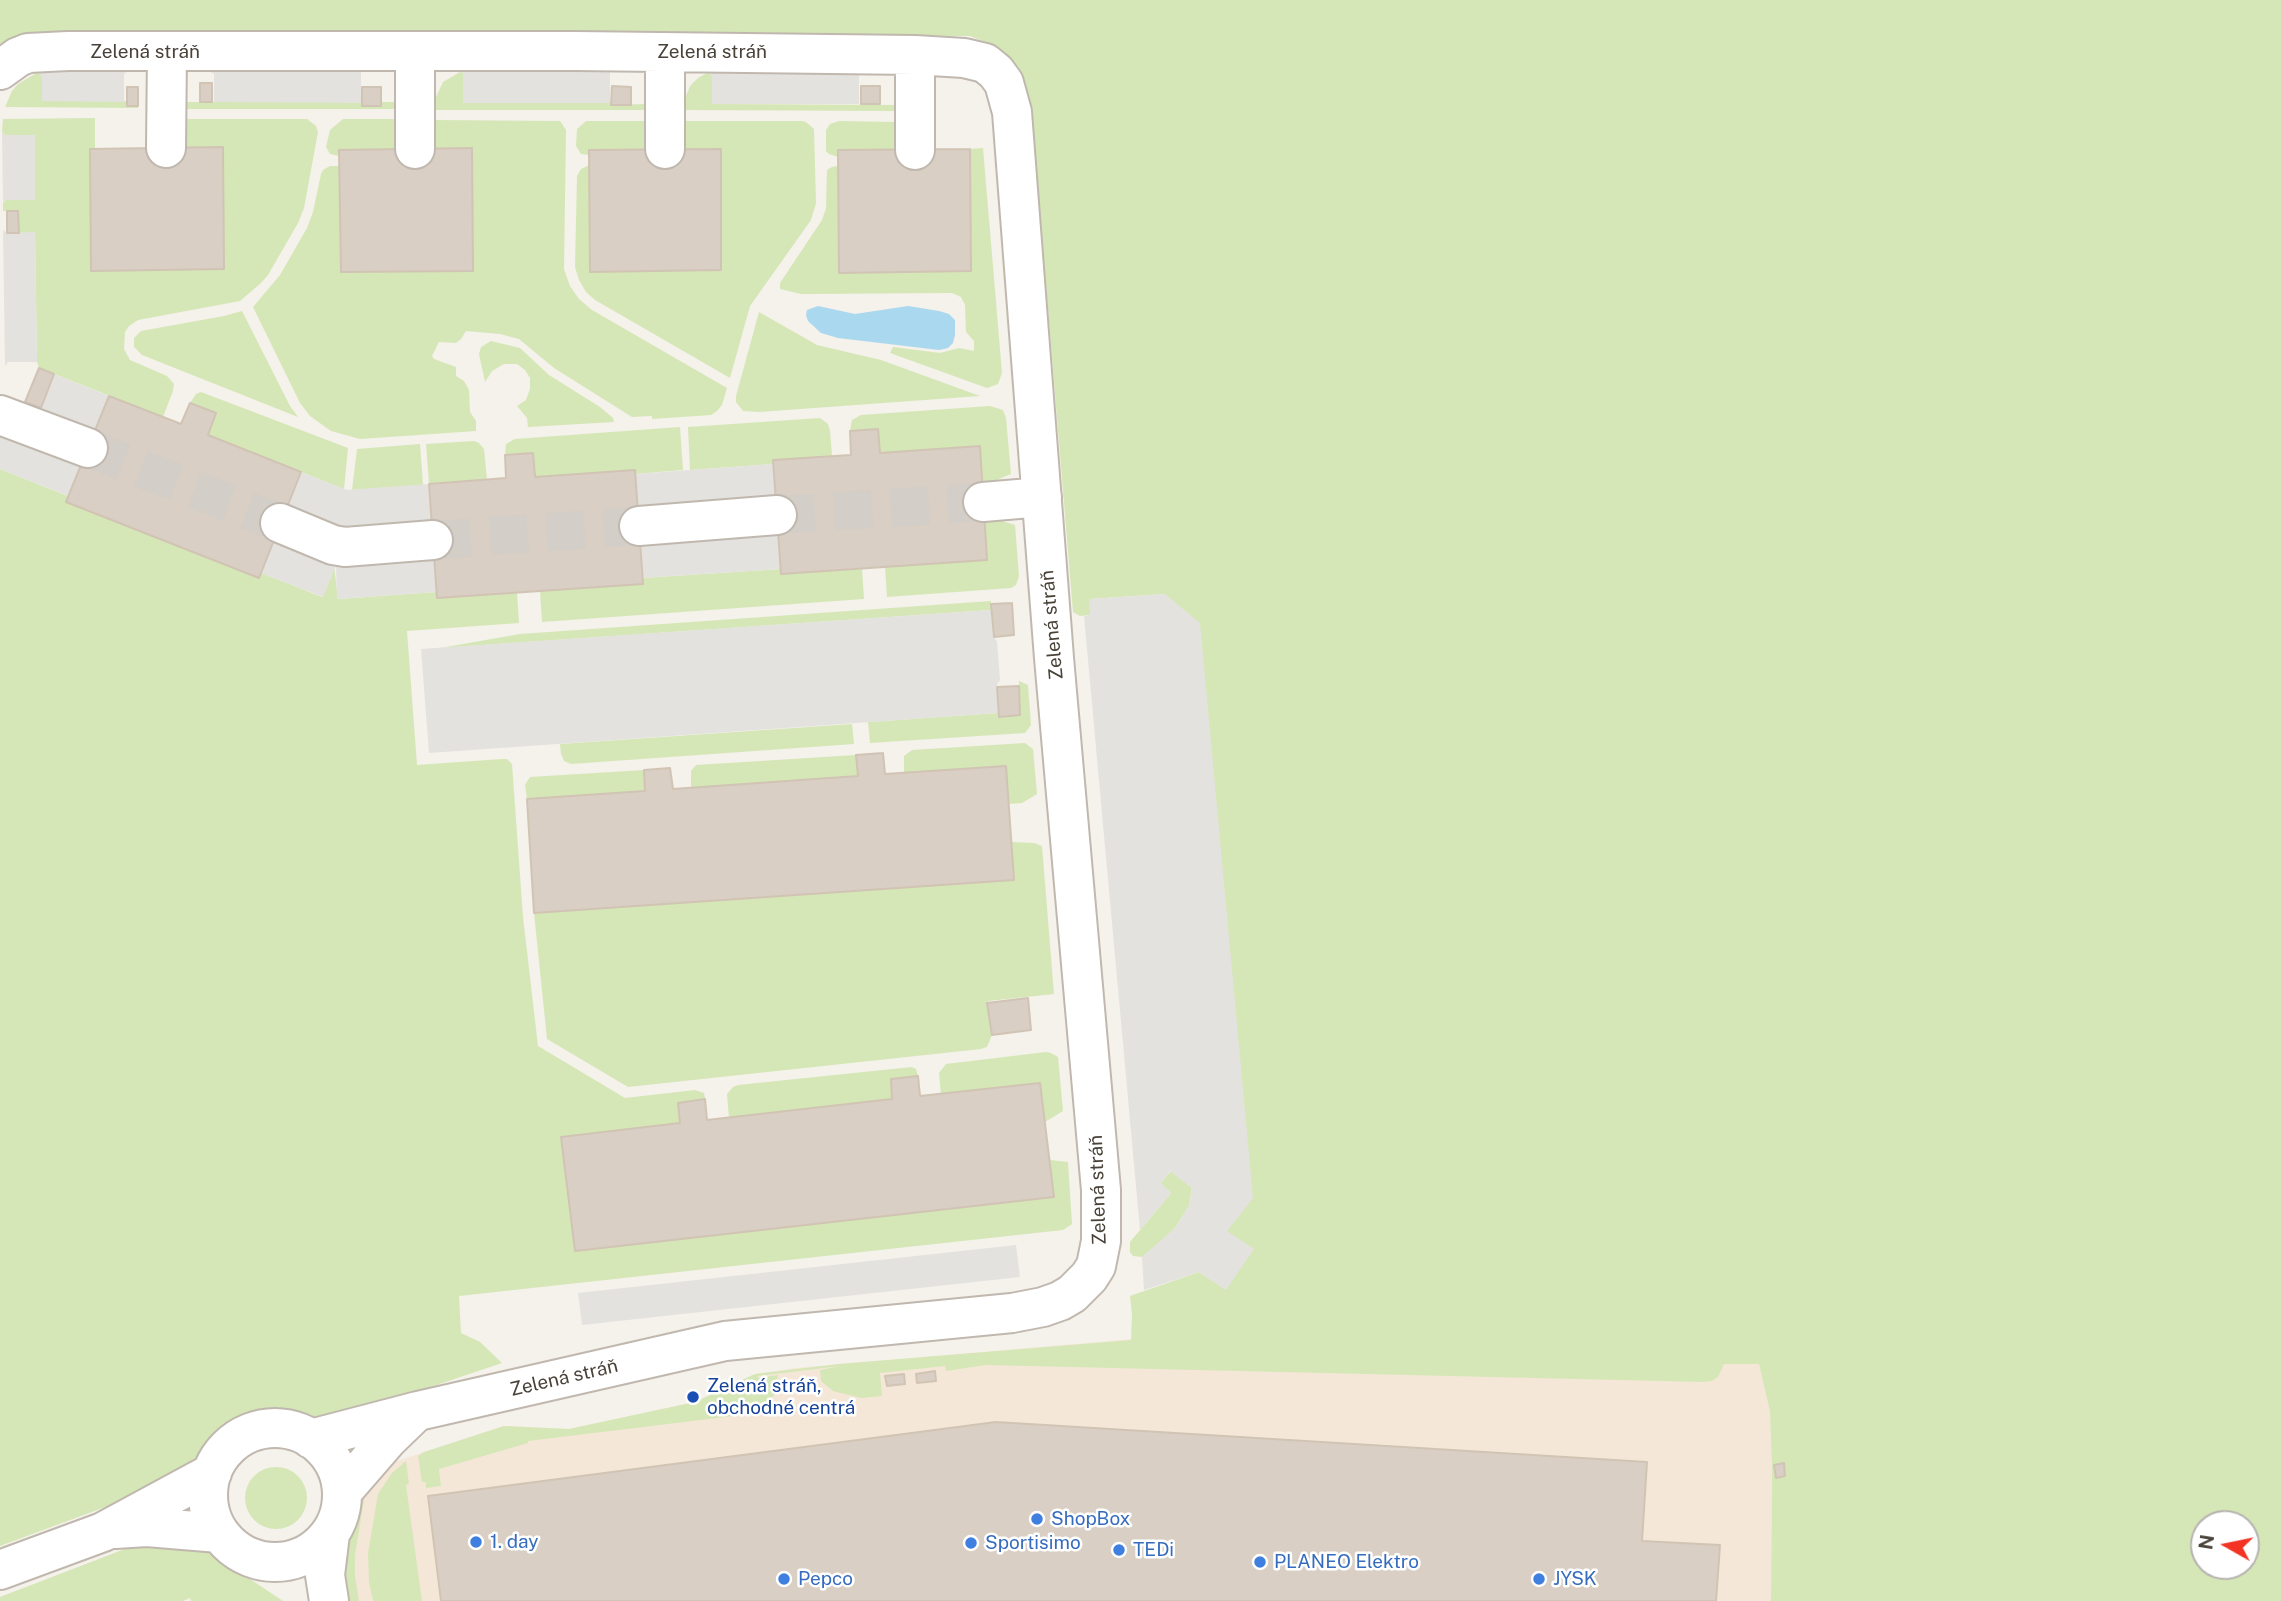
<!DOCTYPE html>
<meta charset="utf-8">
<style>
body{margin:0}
#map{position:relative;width:2281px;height:1601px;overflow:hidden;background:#f5f1eb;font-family:"Public Sans",sans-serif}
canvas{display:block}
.north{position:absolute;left:2190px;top:1510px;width:70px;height:70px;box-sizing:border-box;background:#fff;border:2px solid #b6b3b0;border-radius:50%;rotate:279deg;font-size:19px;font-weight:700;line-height:28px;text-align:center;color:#494239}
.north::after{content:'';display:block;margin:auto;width:24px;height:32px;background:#f33424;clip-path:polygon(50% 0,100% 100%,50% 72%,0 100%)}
</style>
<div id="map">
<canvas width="2281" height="1601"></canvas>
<div class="north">N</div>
</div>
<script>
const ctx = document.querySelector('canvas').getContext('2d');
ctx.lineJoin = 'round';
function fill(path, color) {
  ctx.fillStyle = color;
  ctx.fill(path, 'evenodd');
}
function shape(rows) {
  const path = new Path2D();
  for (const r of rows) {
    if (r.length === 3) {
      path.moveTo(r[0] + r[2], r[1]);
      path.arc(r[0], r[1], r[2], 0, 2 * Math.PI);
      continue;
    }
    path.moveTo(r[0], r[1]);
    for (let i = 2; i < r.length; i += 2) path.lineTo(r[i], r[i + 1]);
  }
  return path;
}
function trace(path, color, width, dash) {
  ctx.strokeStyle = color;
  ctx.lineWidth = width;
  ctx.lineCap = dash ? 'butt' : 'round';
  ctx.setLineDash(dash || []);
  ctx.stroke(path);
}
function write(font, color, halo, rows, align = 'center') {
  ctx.font = font + ' "Public Sans",sans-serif';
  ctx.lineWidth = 5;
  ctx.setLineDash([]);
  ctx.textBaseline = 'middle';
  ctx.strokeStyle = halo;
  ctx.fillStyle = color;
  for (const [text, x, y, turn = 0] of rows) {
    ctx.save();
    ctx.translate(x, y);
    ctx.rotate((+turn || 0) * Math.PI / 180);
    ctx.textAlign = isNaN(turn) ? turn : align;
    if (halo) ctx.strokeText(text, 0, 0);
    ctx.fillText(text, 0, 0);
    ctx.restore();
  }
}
fill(shape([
 [1145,1338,1759,1364,1770,1412,1772,1472,1771,1601,350,1601,347,1545,361,1499,382,1466,412,1456,504,1426,569,1429,695,1402,755,1374,796,1368]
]), '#f5e7d8');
fill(shape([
 [0,0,2281,0,2281,1601,1771,1601,1772,1472,1770,1412,1759,1364,1724,1364,1718,1377,1712,1381,1703,1382,986,1365,946,1371,945,1366,880,1373,882,1396,861,1398,833,1391,821,1381,820,1370,840,1366,758,1376,758,1378,778,1375,775,1394,768,1402,742,1415,528,1441,528,1443,439,1469,441,1486,426,1488,426,1482,422,1482,418,1456,424,1452,504,1426,569,1429,695,1402,755,1374,839,1364,1131,1340,1132,1314,1130,1296,1199,1272,1225,1289,1226,1231,1232,1222,1165,594,1090,599,1090,615,1080,616,1073,612,1032,115,1027,94,1017,68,1011,60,995,46,970,36,36,33,18,35,0,44],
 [2204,1524,2246,1524,2246,1566,2204,1566],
 [38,72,42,76,43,101,127,101,127,106,138,106,138,108,5,107,12,91,18,84],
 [460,72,463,73,463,103,610,103,612,105,646,104,645,110,435,110,436,97,443,82],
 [709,72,712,76,713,104,895,105,895,111,685,110,686,96,690,86,698,78],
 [187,102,362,102,363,106,380,106,381,102,397,102,396,109,187,109],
 [95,118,95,149,90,149,91,271,224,269,223,148,186,148,186,119,307,119,316,126,318,132,304,208,298,223,268,275,261,283,240,301,138,320,129,326,125,332,124,349,130,360,167,376,174,384,173,391,163,417,39,368,37,362,35,233,19,233,18,211,3,211,3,203,6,200,35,135,5,135,2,131,3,119],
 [343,119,396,119,396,149,340,150,339,156,330,154,326,147,330,130],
 [435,120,560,121,566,130,564,269,570,286,579,299,592,310,727,388,722,405,717,411,711,415,652,419,652,416,632,417,554,368,519,339,500,334,466,331,461,339,456,343,439,342,432,356,434,359,456,367,456,376,464,381,469,390,470,412,476,421,476,431,360,439,331,431,310,416,300,403,253,307,280,275,307,228,313,212,321,174,323,170,330,166,340,166,341,272,473,270,471,148,436,149],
 [586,121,646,121,646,149,589,150,589,155,581,154,576,146,577,129],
 [685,121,802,121,806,122,814,129,816,203,811,220,750,306,730,378,595,300,586,292,579,280,575,267,577,176,581,169,589,165,590,272,721,269,721,149,685,149],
 [839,121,895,122,895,150,838,150,838,157,829,154,826,151,826,130,830,124],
 [983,148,1002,373,998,384,987,388,890,353,893,347,940,353,959,348,974,351,974,341,966,332,965,305,961,297,952,293,801,294,780,289,780,283,822,220,826,208,827,170,832,167,838,166,839,273,971,271,970,149],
 [242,311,290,406,298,417,142,355,134,347,134,338,141,331,224,316],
 [759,312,817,345,881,360,980,396,759,412,743,411,736,402,736,396],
 [491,341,520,348,549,375,600,407,613,418,614,422,528,427,527,418,517,406,526,400,530,389,530,378,525,370,517,364,504,364,492,371,485,382,479,354,481,347],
 [201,392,348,448,344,489,208,435,216,413,190,403,196,394],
 [990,406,1003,410,1006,418,1011,474,992,482,982,483,979,446,880,453,878,430,850,431,852,420,861,415],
 [820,418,828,424,830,431,832,456,774,460,773,464,690,470,688,427],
 [680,427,683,470,635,474,635,470,535,477,533,453,505,455,506,444,515,439],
 [474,441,479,443,484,449,487,480,429,484,426,444],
 [420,444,423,485,352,490,357,449],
 [0,469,322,597,334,565,338,599,436,592,437,598,517,593,519,623,407,631,417,765,502,759,507,759,512,764,523,917,538,1046,625,1098,695,1090,704,1093,705,1099,678,1103,680,1123,561,1137,575,1250,1053,1197,1050,1160,1068,1162,1072,1224,1063,1230,459,1296,461,1333,480,1342,502,1363,392,1400,312,1420,273,1415,245,1421,228,1430,197,1464,170,1483,0,1546],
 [1002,521,1015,525,1019,576,1016,585,1011,588,887,597,885,567,987,560,985,522],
 [781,569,782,574,862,569,864,599,542,622,540,591,642,584,642,578],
 [991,601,991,610,440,648,520,634],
 [1019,681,1028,685,1031,725,1025,733,870,743,868,722,998,713,999,717,1020,715],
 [852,724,854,744,571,764,564,761,561,754,560,744],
 [1025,743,1033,749,1037,794,1022,803,1008,804,1005,766,904,773,904,756,912,750],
 [856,755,858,776,691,789,691,771,696,765],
 [644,770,645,791,527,799,525,785,530,777],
 [1011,842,1034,843,1042,846,1054,994,988,1001,992,1035,987,1047,981,1049,628,1087,547,1039,534,913,1013,880],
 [1046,1052,1051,1053,1058,1057,1063,1111,1045,1122,1040,1083,941,1094,939,1073,946,1064],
 [912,1067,916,1069,918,1076,891,1079,892,1099,729,1118,727,1094,733,1087,738,1085],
 [1171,1171,1192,1188,1189,1206,1175,1228,1161,1241,1142,1257,1133,1256,1130,1252,1130,1242,1171,1193,1160,1183],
 [406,1461,409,1484,406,1485,422,1601,373,1601,369,1582,368,1553,378,1494,392,1473],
 [276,1498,31],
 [366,1488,355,1555,355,1576,359,1601,350,1601,345,1572,347,1545],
 [159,1541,195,1546,208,1551,283,1601,191,1601,190,1598,183,1601,0,1601,0,1597,130,1547]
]), '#d5e7b6');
fill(shape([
 [123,69,128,71,124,74,124,102,42,101,42,76,38,72,48,70],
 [214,70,361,70,361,103,214,102,214,74,209,71],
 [468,71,610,71,610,103,463,103,463,73,460,72],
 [717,71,859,72,859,104,712,104,712,76,709,72],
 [2,131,5,135,35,135,35,200,6,200,3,203],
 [3,230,7,233,35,232,37,362,8,362,5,366],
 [54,374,109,396,95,429,41,408],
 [0,434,81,466,69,496,0,469],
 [773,464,781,569,642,578,635,474],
 [301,472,347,490,429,484,436,592,337,599,336,566,323,597,261,573],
 [1165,594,1200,623,1253,1198,1227,1231,1254,1249,1226,1290,1199,1272,1144,1290,1142,1257,1175,1228,1189,1206,1192,1188,1170,1171,1161,1183,1171,1193,1140,1230,1084,616,1090,615,1089,599],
 [991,610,994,637,997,642,1000,680,997,684,998,713,429,753,421,649],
 [1016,1245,1020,1277,582,1325,578,1293]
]), '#e4e2df');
fill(shape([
 [818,306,855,314,908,306,939,311,949,314,955,320,955,335,953,343,948,348,939,350,838,338,821,333,808,321,806,315,807,310]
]), '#aad8ef');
const building = shape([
 [200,83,212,83,212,102,200,102,200,83],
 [612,86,631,87,631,105,611,105,612,86],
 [861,86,880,86,880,104,861,104,861,86],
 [127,87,138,87,138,106,127,106,127,87],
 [362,87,381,87,381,106,362,106,362,87],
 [223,147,224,269,91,271,90,149,223,147],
 [472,148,473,271,341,272,339,150,472,148],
 [721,149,721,270,590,272,589,150,721,149],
 [970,149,971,271,839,273,838,150,970,149],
 [7,211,18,211,19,233,7,233,7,211],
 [39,368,54,374,41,408,25,402,39,368],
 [109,396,181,424,190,403,216,413,208,435,301,472,259,578,66,502,109,396],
 [878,429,880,453,980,446,987,560,781,574,773,460,851,455,850,431,878,429],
 [533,453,535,477,635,470,643,584,437,598,429,484,506,478,505,455,533,453],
 [1012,603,1014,635,994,637,991,604,1012,603],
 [1019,686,1020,715,999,717,997,687,1019,686],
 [883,753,885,774,1006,766,1014,880,534,913,527,799,645,791,644,770,670,768,673,789,858,776,856,755,883,753],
 [1028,998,1031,1030,992,1035,987,1003,1028,998],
 [918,1076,920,1096,1040,1083,1054,1197,575,1251,561,1137,680,1123,678,1103,705,1099,707,1120,892,1099,891,1079,918,1076],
 [935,1371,936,1381,917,1383,916,1374,935,1371],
 [904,1374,905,1384,887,1386,885,1376,904,1374],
 [996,1422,1647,1462,1642,1541,1720,1545,1716,1601,441,1601,428,1496,996,1422],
 [1784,1463,1785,1476,1776,1478,1774,1465,1784,1463]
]);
fill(building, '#d9cfc4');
trace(building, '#d1c4b4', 2);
trace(shape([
 [88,448,280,523],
 [777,515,983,502],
 [433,540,639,526]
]), '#d3cec7', 38, [38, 19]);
const minor = shape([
 [415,52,415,149],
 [665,52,665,149],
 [915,55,915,150],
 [0,70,18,57,28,53,68,51,576,51,915,55,964,58,985,63,996,72,1004,83,1012,112,1054,658,1101,1190,1101,1241,1096,1266,1089,1277,1072,1294,1060,1301,1043,1307,1012,1313,725,1341,418,1411,311,1439],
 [166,148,167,52],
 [0,415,88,448],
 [983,502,1042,497],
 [280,523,333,545,345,547,433,540],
 [639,526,777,515],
 [275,1495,67],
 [342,1492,388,1439,416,1412],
 [115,1529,147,1527,219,1533],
 [0,1570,103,1532,212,1473],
 [329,1601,325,1575,330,1534]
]);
trace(minor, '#c0b8ae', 42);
trace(minor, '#fff', 38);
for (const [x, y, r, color] of [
 [693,1397,7,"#1a4fb4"],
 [1037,1519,7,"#3f7fe0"],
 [476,1542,7,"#3f7fe0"],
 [971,1543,7,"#3f7fe0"],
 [1119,1550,7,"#3f7fe0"],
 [1260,1562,7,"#3f7fe0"],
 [784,1579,7,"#3f7fe0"],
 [1539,1579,7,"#3f7fe0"]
]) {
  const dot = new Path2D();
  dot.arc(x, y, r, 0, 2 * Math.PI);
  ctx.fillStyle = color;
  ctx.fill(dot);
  trace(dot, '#fff', 2.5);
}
write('19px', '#494239', '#fff', [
 ["Zelená stráň",145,52],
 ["Zelená stráň",712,52],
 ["Zelená stráň",1052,625,-95],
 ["Zelená stráň",1098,1190,-92],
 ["Zelená stráň",564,1378,-13]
]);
write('19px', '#164399', '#fff', [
 ["Zelená stráň,",707,1386],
 ["obchodné centrá",707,1408]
], 'left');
write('19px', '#366cbe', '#fff', [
 ["ShopBox",1051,1519],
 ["1. day",490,1542],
 ["Sportisimo",985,1543],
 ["TEDi",1133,1550],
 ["PLANEO Elektro",1274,1562],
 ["Pepco",798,1579],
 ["JYSK",1553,1579]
], 'left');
</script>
